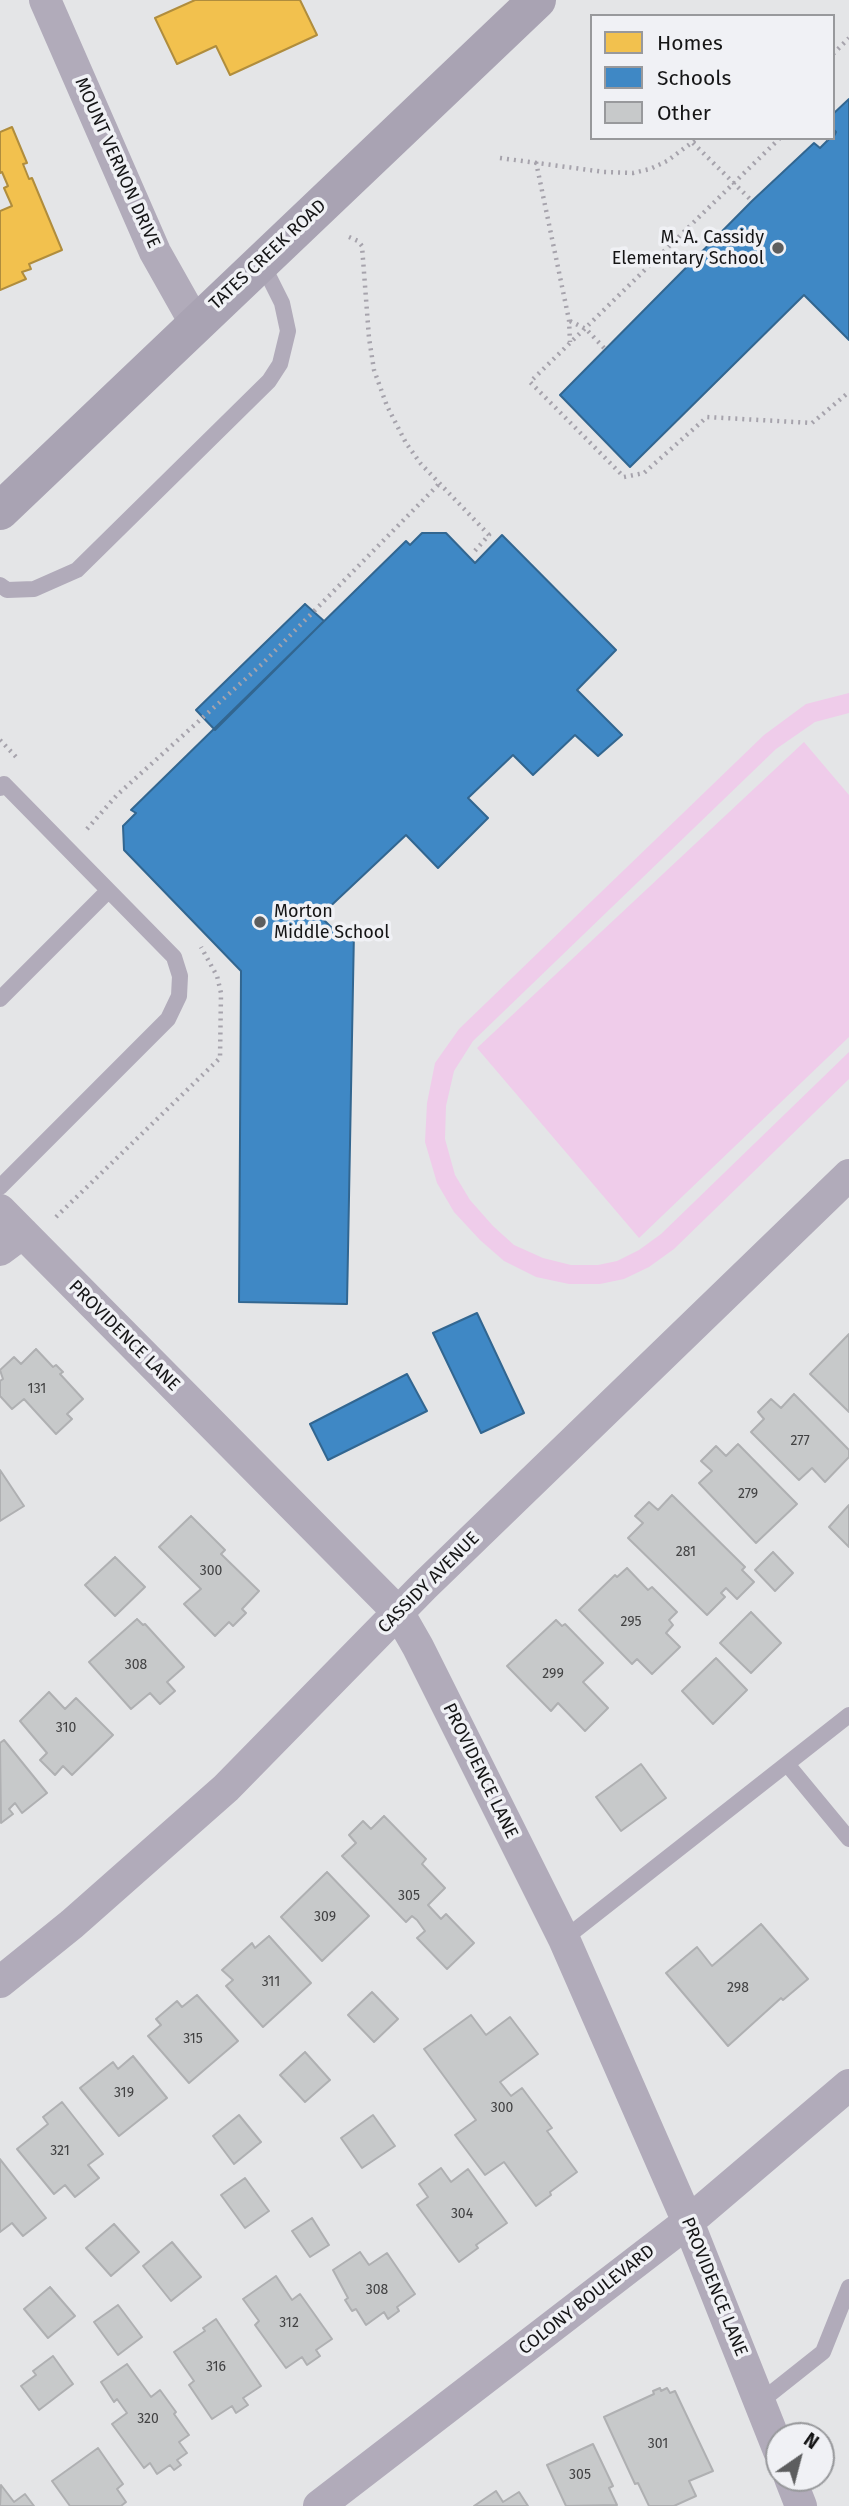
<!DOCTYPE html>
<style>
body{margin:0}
#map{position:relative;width:849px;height:2506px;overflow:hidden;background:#e4e5e7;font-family:"Fira Sans",sans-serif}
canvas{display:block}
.legend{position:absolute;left:590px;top:14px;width:245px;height:126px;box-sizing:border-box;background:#f0f1f5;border:2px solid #98999c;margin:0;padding:9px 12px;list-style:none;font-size:21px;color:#151516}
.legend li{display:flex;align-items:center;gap:14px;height:35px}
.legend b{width:35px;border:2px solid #98999c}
.north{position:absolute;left:765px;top:2422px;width:70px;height:70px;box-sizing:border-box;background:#f0f1f5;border:2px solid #98999c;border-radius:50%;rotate:35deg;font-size:19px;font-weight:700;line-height:28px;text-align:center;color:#151516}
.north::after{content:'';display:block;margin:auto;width:24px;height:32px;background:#5d5e5f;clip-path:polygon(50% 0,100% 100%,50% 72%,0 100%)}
</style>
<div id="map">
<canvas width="849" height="2506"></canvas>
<ul class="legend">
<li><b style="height:19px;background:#f2c14e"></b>Homes</li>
<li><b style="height:19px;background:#3f88c5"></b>Schools</li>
<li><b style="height:19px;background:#c7c9ca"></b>Other</li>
</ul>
<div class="north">N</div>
</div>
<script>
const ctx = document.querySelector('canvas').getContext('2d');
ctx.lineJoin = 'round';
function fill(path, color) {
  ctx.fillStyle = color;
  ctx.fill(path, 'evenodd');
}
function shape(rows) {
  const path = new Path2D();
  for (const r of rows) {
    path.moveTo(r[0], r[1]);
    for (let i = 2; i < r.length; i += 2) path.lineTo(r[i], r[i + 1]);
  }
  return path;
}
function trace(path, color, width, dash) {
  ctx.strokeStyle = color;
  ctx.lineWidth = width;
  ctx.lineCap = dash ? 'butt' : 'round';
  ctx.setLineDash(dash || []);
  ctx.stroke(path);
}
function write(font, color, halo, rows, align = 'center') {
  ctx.font = font + ' "Fira Sans",sans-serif';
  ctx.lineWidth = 7;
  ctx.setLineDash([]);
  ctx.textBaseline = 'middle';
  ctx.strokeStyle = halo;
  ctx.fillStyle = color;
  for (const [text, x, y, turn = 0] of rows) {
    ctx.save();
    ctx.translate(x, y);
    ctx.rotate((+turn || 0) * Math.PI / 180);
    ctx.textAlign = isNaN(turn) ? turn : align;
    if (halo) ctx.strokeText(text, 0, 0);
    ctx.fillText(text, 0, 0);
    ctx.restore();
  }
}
fill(shape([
 [849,693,849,713,815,722,776,749,473,1041,454,1071,446,1106,445,1139,455,1175,470,1200,493,1226,514,1245,543,1258,571,1265,598,1265,617,1261,639,1250,661,1234,849,1052,849,1079,674,1249,649,1267,624,1279,600,1284,569,1284,536,1277,504,1261,480,1240,454,1212,437,1183,425,1142,427,1103,435,1063,459,1029,764,735,806,704],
 [804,742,849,795,849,1037,639,1238,477,1048]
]), '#efccea');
const homes = shape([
 [195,0,300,0,317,35,230,75,216,46,177,64,155,18,195,0],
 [12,127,27,163,23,164,29,179,32,178,62,250,29,264,31,269,22,272,26,279,0,290,0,211,12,206,4,188,8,186,2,172,0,173,0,132,12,127]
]);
fill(homes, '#f2c14e');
trace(homes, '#b08d3d', 2);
const schools = shape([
 [849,99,849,340,804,295,630,467,560,395,752,201,814,143,820,148,830,138,833,138,836,132,833,129,833,114,849,99],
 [422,533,446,533,475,563,502,535,616,650,577,690,622,735,598,756,575,735,533,775,513,755,468,798,488,818,438,868,406,835,320,916,333,929,354,931,347,1304,239,1302,241,971,124,850,123,826,136,813,131,810,406,541,410,545,422,533],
 [305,604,324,621,215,730,196,710,305,604],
 [477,1313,524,1413,481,1433,433,1333,477,1313],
 [407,1374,427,1411,328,1460,310,1424,407,1374]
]);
fill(schools, '#3f88c5');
trace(schools, '#326690', 2);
const building = shape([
 [849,1334,849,1412,810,1374,849,1334],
 [36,1349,53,1367,56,1365,63,1372,60,1374,83,1399,67,1414,72,1419,56,1434,24,1399,12,1409,0,1396,0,1381,3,1379,0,1370,14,1357,21,1364,36,1349],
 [794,1394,849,1450,849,1457,825,1482,812,1468,799,1480,751,1432,764,1419,758,1412,771,1399,781,1408,794,1394],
 [738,1444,797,1504,756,1543,699,1483,712,1471,701,1461,716,1446,726,1456,738,1444],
 [0,1470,24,1506,0,1521,0,1470],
 [672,1495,745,1567,742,1570,754,1582,737,1599,726,1588,721,1593,725,1597,707,1615,628,1538,643,1523,635,1516,649,1502,658,1510,672,1495],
 [849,1505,849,1547,829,1527,849,1505],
 [191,1516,225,1550,221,1554,259,1591,242,1609,246,1613,233,1626,229,1622,215,1636,184,1604,201,1589,159,1547,191,1516],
 [773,1552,793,1573,775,1591,755,1570,773,1552],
 [115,1557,145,1587,115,1616,85,1585,115,1557],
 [627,1568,648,1590,652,1587,677,1612,669,1620,673,1625,666,1633,680,1647,652,1674,637,1659,632,1664,579,1610,615,1575,617,1577,627,1568],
 [751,1612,781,1643,751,1673,720,1643,751,1612],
 [137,1619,143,1625,145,1624,184,1667,167,1682,175,1691,160,1704,150,1693,131,1709,89,1662,137,1619],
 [556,1620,562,1626,565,1624,603,1663,583,1682,608,1708,585,1731,558,1703,551,1711,507,1666,556,1620],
 [716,1658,747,1690,713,1724,682,1691,716,1658],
 [49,1692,65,1709,76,1698,113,1735,72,1775,63,1766,55,1775,40,1760,47,1753,20,1721,49,1692],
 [4,1740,47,1793,22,1813,15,1803,9,1809,13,1814,1,1823,0,1743,4,1740],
 [641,1764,666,1798,621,1831,596,1797,641,1764],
 [384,1816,426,1859,422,1864,445,1888,428,1905,441,1919,446,1914,474,1943,447,1969,417,1938,425,1931,417,1920,412,1916,406,1922,342,1856,356,1843,349,1835,363,1821,371,1829,384,1816],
 [327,1872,369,1916,322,1961,281,1917,327,1872],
 [761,1924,808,1979,783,2000,781,1998,728,2046,666,1973,697,1947,712,1966,761,1924],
 [269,1936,311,1983,263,2027,226,1986,233,1980,222,1970,252,1943,255,1948,269,1936],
 [372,1992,398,2019,374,2042,348,2015,372,1992],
 [197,1995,238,2041,189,2083,148,2036,161,2025,156,2019,177,2001,182,2007,197,1995],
 [471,2015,486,2035,510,2017,538,2054,500,2082,511,2096,522,2088,552,2128,547,2131,577,2172,550,2192,551,2195,536,2206,504,2162,485,2175,455,2135,476,2120,424,2049,471,2015],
 [305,2052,330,2080,305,2102,280,2075,305,2052],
 [133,2056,167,2098,119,2136,80,2088,113,2062,118,2069,133,2056],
 [62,2102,103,2154,88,2165,99,2178,75,2197,65,2185,54,2194,17,2149,48,2124,43,2117,62,2102],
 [239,2115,261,2142,234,2164,213,2136,239,2115],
 [373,2115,395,2146,362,2168,341,2138,373,2115],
 [0,2159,46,2218,23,2236,12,2223,0,2232,0,2159],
 [441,2168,451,2182,468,2169,507,2223,476,2245,478,2248,459,2262,417,2205,428,2197,419,2184,441,2168],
 [245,2178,269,2211,245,2228,221,2195,245,2178],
 [312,2218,329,2245,310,2257,292,2231,312,2218],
 [114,2224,139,2252,111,2276,86,2248,114,2224],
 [172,2242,201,2277,171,2301,143,2266,172,2242],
 [360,2252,369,2265,387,2253,415,2294,397,2307,399,2311,388,2319,384,2312,366,2325,356,2309,352,2311,345,2300,348,2298,333,2270,360,2252],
 [276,2276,292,2300,300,2294,332,2339,316,2350,320,2356,307,2365,302,2357,286,2368,255,2325,259,2321,243,2299,276,2276],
 [50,2287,75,2316,48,2338,24,2309,50,2287],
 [118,2305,142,2337,118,2355,94,2322,118,2305],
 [216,2319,261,2386,243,2398,248,2405,236,2413,232,2406,212,2419,189,2385,194,2381,174,2352,205,2331,203,2328,216,2319],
 [53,2356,73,2384,39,2410,21,2386,36,2375,33,2371,53,2356],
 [127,2364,151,2397,160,2390,176,2412,174,2414,189,2435,179,2442,187,2453,177,2460,181,2465,174,2470,170,2465,157,2474,150,2463,144,2468,112,2424,127,2413,117,2399,114,2402,101,2382,127,2364],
 [660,2388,661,2391,667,2388,670,2393,675,2391,713,2471,689,2481,696,2496,674,2506,649,2506,638,2483,635,2484,604,2417,654,2394,653,2391,660,2388],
 [593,2444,613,2486,609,2488,617,2505,566,2506,547,2465,593,2444],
 [98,2448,123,2484,117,2489,126,2502,121,2506,70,2506,52,2481,98,2448],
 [1,2485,14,2502,25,2494,34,2506,0,2506,1,2485],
 [496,2491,503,2502,519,2492,528,2506,474,2506,496,2491]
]);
fill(building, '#c7c9ca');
trace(building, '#afb0b2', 2);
trace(shape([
 [833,54,849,38],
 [780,138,530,382,624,477,644,473,707,417,812,423,849,392],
 [828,138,829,139],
 [693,143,752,201],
 [500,158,604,172,633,173,650,169,667,161,698,138],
 [536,162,569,320,570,342],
 [349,237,358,241,362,246,369,338,374,370,387,406,406,443,421,464,489,535,473,553],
 [570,321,586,329,606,350],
 [0,740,19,760],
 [87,829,117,795,262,664,439,484],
 [56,1217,220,1058,221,993,217,976,201,947]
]), '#a6a3ac', 4.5, [2, 5]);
trace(shape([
 [0,585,7,590,34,589,77,570,269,381,280,364,288,331,282,303,262,263],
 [0,788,4,784,174,957,180,976,179,996,168,1019,0,1187],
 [0,999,108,891],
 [787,1764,849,1839],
 [564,1939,849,1715],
 [760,2402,823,2352,849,2287]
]), '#b1abba', 16);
trace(shape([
 [45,0,155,252,195,323],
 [0,1210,398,1612,418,1647,564,1939,688,2222,779,2451],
 [0,1250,23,1233],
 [0,1982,72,1924,226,1788,423,1587,849,1175],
 [790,2478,801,2506],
 [319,2506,688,2222,849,2085]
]), '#b1abba', 32);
trace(shape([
 [0,511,537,0]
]), '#a9a3b3', 38);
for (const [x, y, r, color] of [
 [778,248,7,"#5d5e5f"],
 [260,922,7,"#5d5e5f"]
]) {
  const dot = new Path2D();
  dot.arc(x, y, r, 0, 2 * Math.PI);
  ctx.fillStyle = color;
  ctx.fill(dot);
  trace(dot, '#f0f1f5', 2.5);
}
write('14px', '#424243', null, [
 ["131",37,1389],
 ["277",800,1441],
 ["279",748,1494],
 ["281",686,1552],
 ["300",211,1571],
 ["295",631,1622],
 ["308",136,1665],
 ["299",553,1674],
 ["310",66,1728],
 ["305",409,1896],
 ["309",325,1917],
 ["311",271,1982],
 ["298",738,1988],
 ["315",193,2039],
 ["319",124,2093],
 ["300",502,2108],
 ["321",60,2151],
 ["304",462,2214],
 ["308",377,2290],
 ["312",289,2323],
 ["316",216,2367],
 ["320",148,2419],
 ["301",658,2444],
 ["305",580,2475]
]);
write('18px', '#151516', '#f0f1f5', [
 ["MOUNT VERNON DRIVE",117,163,66],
 ["TATES CREEK ROAD",268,255,-43],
 ["PROVIDENCE LANE",124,1336,45],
 ["CASSIDY AVENUE",429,1583,-45],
 ["PROVIDENCE LANE",480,1771,64],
 ["PROVIDENCE LANE",714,2287,68],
 ["COLONY BOULEVARD",587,2300,-38]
]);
write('18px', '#151516', '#f0f1f5', [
 ["M. A. Cassidy",764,238],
 ["Elementary School",764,259],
 ["Morton",274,912,"left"],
 ["Middle School",274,933,"left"]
], 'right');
</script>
